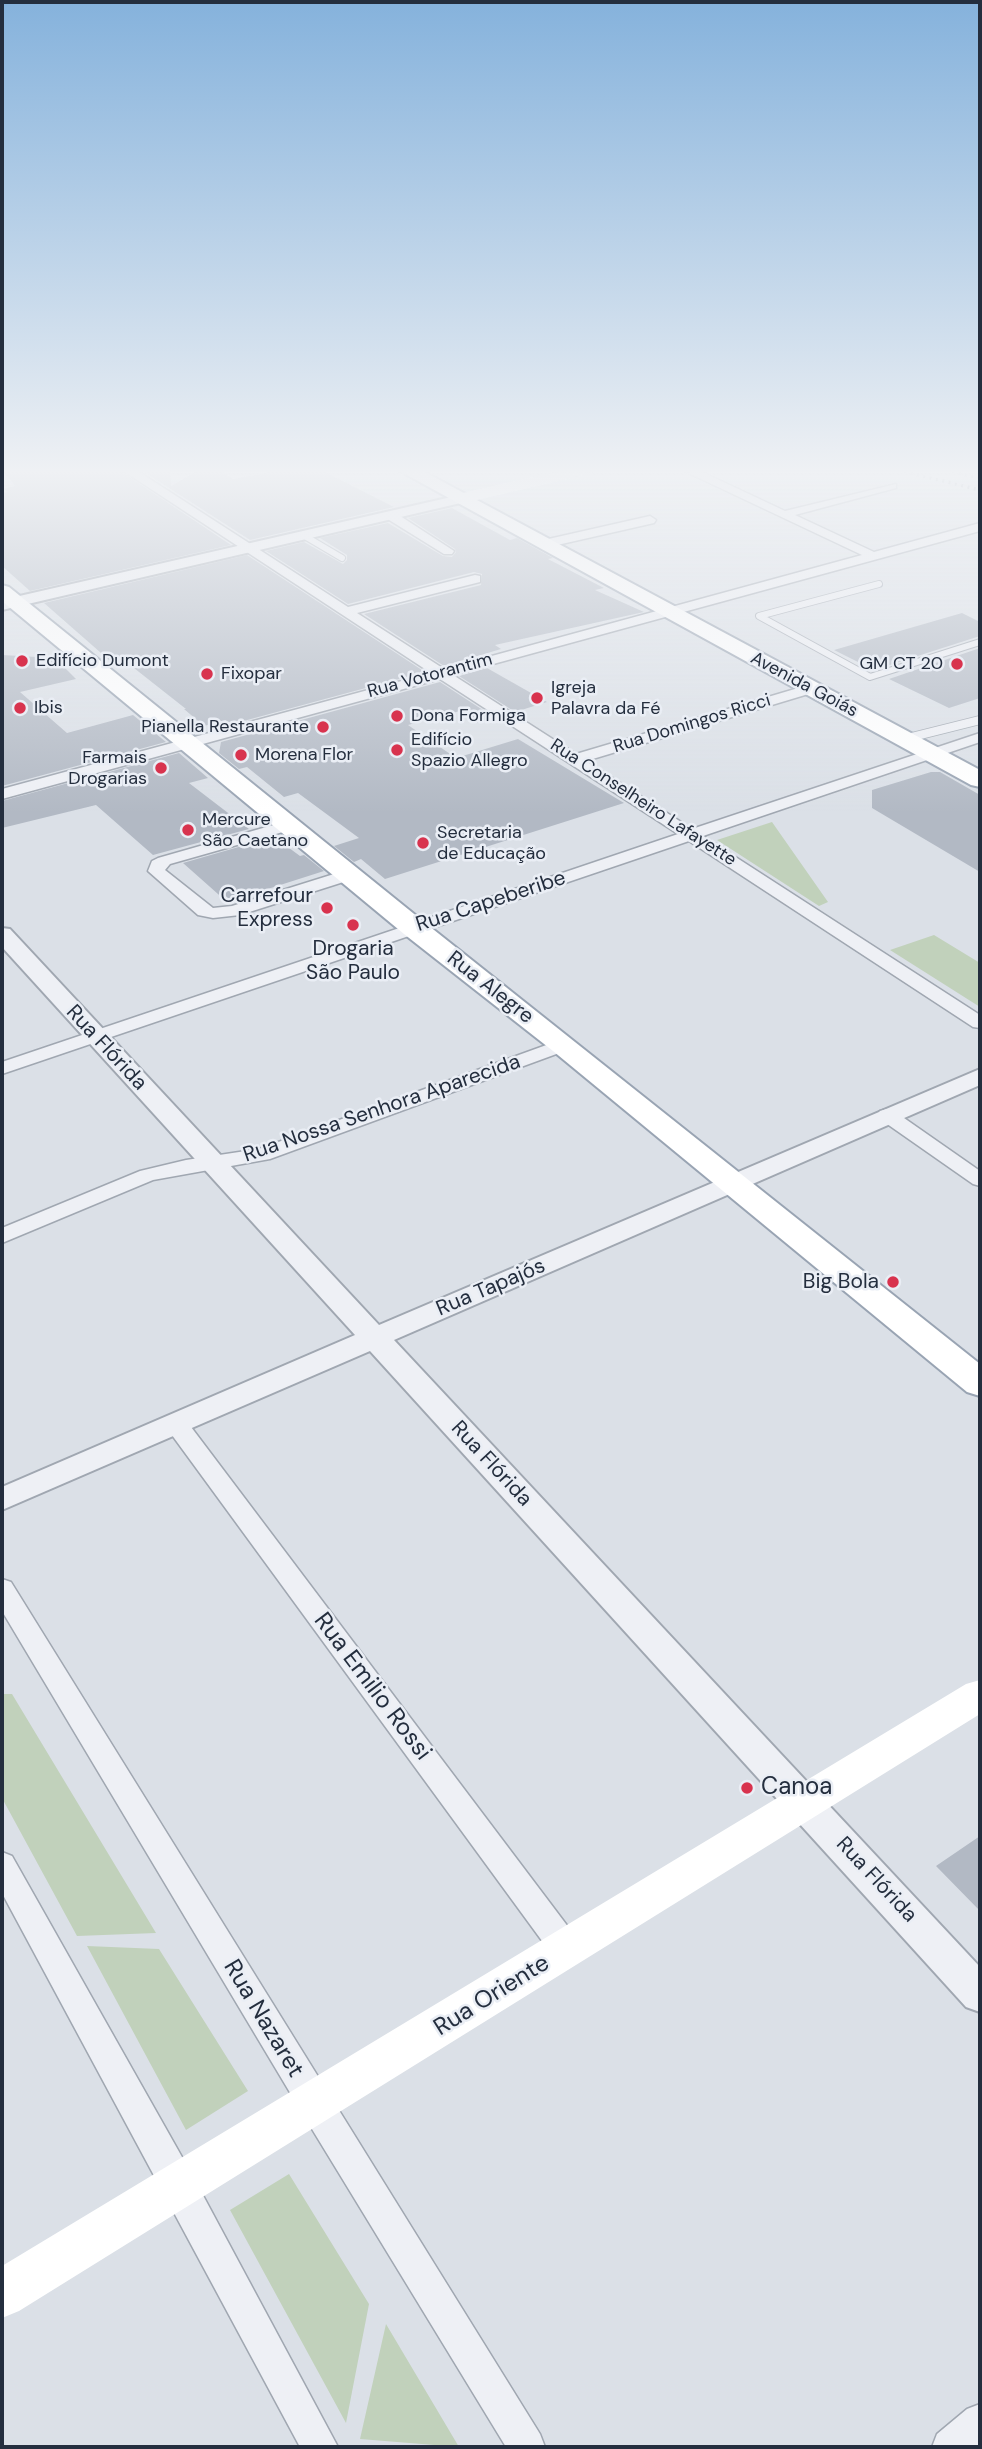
<!DOCTYPE html>
<meta charset="utf-8">
<style>
body{margin:0}
#map{position:relative;width:982px;height:2449px;overflow:hidden;background:#dbe0e7;font-family:"DM Sans",sans-serif}
canvas{display:block}
.frame{position:absolute;inset:0;border:4px solid #242e3e;pointer-events:none}
</style>
<div id="map">
<canvas width="982" height="2449"></canvas>
<div class="frame"></div>
</div>
<script>
const ctx = document.querySelector('canvas').getContext('2d');
ctx.lineJoin = 'round';
function fill(path, color) {
  ctx.fillStyle = color;
  ctx.fill(path, 'evenodd');
}
function shape(rows) {
  const path = new Path2D();
  for (const r of rows) {
    path.moveTo(r[0], r[1]);
    for (let i = 2; i < r.length; i += 2) path.lineTo(r[i], r[i + 1]);
  }
  return path;
}
function trace(path, color, width, dash) {
  ctx.strokeStyle = color;
  ctx.lineWidth = width;
  ctx.lineCap = dash ? 'butt' : 'round';
  ctx.setLineDash(dash || []);
  ctx.stroke(path);
}
function write(font, color, halo, rows, align = 'center') {
  ctx.font = font + ' "DM Sans",sans-serif';
  ctx.lineWidth = 5;
  ctx.setLineDash([]);
  ctx.textBaseline = 'middle';
  ctx.strokeStyle = halo;
  ctx.fillStyle = color;
  for (const [text, x, y, turn = 0] of rows) {
    ctx.save();
    ctx.translate(x, y);
    ctx.rotate((+turn || 0) * Math.PI / 180);
    ctx.textAlign = isNaN(turn) ? turn : align;
    if (halo) ctx.strokeText(text, 0, 0);
    ctx.fillText(text, 0, 0);
    ctx.restore();
  }
}
fill(shape([
 [772,822,828,902,819,906,717,840],
 [934,935,980,963,980,1007,890,950],
 [2,1694,12,1694,156,1933,77,1936,2,1798],
 [87,1946,159,1949,248,2091,186,2130],
 [289,2174,369,2304,346,2423,230,2210],
 [386,2324,459,2447,360,2439]
]), '#c1d1bb');
fill(shape([
 [2,470,119,470,231,545,30,591,2,566,2,493,8,492,3,489,15,486],
 [141,470,170,470,171,486,199,470,220,470,233,479,282,470,321,470,394,507,250,540],
 [452,508,510,540,517,538,553,558,548,559,604,588,595,590,644,612,495,645,501,649,444,666,364,614,481,585,482,574,474,572,348,604,266,551,304,542,343,564,347,560,347,555,320,538,388,523,443,556,452,557,456,552,455,549,408,518],
 [247,555,425,672,225,726,226,720,204,726,184,709,186,709,120,657,109,660,44,603],
 [962,613,980,622,980,636,874,670,834,650],
 [980,648,980,698,949,708,889,679],
 [2,655,55,658,76,679,20,692,67,733,133,715,166,742,2,786],
 [487,668,547,702,515,712,459,676],
 [440,682,495,718,478,723,460,711,408,725,456,758,518,739,624,803,385,879,361,859,354,862,334,846,359,838,298,793,284,797,247,767,239,769,219,753,221,742],
 [179,753,208,778,189,783,249,829,153,855,96,805,2,828,2,801],
 [931,772,940,772,980,795,980,872,872,808,872,790],
 [263,840,270,845,281,842,300,856,304,855,324,871,227,902,183,863],
 [980,1836,980,1911,936,1866]
]), '#b2b9c4');
const serviceFar1 = shape([
 [303,535,342,558],
 [879,584,759,616,870,677,980,642]
]);
const service = shape([
 [904,739,980,720]
]);
const minor = shape([
 [122,470,136,470,348,607,475,575,480,576,480,582,357,613,444,669,862,555,682,470,698,470,785,511,896,484,896,488,795,515,874,552,980,523,980,531,453,675,576,754,805,686,815,686,815,692,586,761,692,829,980,733,980,742,703,836,980,1015,980,1028,973,1027,689,841,2,1074,2,1062,678,834,440,679,2,799,2,789,431,673,122,470],
 [386,512,394,512,454,551,452,554,444,554,386,518,386,512],
 [650,516,656,520,654,523,544,548,538,544,544,540,650,516],
 [291,820,297,822,299,825,297,828,170,864,165,870,213,908,232,906,350,869,356,870,358,874,356,878,240,915,213,918,198,915,148,871,152,861,158,858,291,820],
 [563,1039,572,1045,570,1049,270,1159,153,1180,2,1243,2,1228,140,1171,186,1160,259,1149,563,1039],
 [887,1109,894,1111,980,1171,980,1186,973,1184,880,1119,877,1115,880,1111,887,1109],
 [177,1417,185,1419,578,1940,582,1950,578,1960,567,1964,556,1960,169,1431,165,1425,169,1419,177,1417],
 [2,1579,11,1582,540,2434,545,2447,506,2447,304,2116,2,1611,2,1579],
 [2,1852,12,1856,191,2173,338,2447,300,2447,2,1893,2,1852],
 [980,2404,980,2445,932,2447,937,2434,967,2409,980,2404]
]);
const tertiary = shape([
 [460,495,465,496,467,499,465,502,2,610,2,600,460,495],
 [2,928,10,929,379,1325,980,1069,980,1085,394,1340,980,1967,980,2012,966,2007,370,1351,2,1510,2,1487,355,1335,2,947,2,928]
]);
const primary = shape([
 [398,470,421,470,980,770,980,787,971,785,398,470],
 [2,585,9,587,424,922,980,1364,980,1396,967,1392,553,1051,404,934,2,601,2,585]
]);
trace(serviceFar1, '#a0a7b1', 8);
trace(service, '#a0a7b1', 10);
trace(minor, '#a0a7b1', 3);
trace(tertiary, '#a0a7b1', 4);
trace(primary, '#99a4b3', 4);
trace(serviceFar1, '#eef0f5', 6);
trace(service, '#eef0f5', 8);
fill(minor, '#eef0f5');
fill(tertiary, '#eef0f5');
fill(shape([
 [564,470,594,470,592,473,460,504,452,499,454,495,564,470],
 [980,1680,980,1714,19,2311,2,2318,2,2266,966,1684,980,1680]
]), '#fff');
fill(primary, '#fff');
trace(shape([
 [898,470,980,490],
 [946,470,980,478]
]), '#737f91', 3.5, [2, 4.5]);
const sky = ctx.createLinearGradient(0, 0, 0, 813);
sky.addColorStop(0, '#85b2dc');
sky.addColorStop(0.58, '#eff1f4');
sky.addColorStop(1, '#eff1f400');
ctx.fillStyle = sky;
ctx.fillRect(0, 0, 982, 813);
for (const [x, y, r, color] of [
 [22,661,7,"#d8334e"],
 [957,664,7,"#d8334e"],
 [207,674,7,"#d8334e"],
 [537,698,7,"#d8334e"],
 [20,708,7,"#d8334e"],
 [397,716,7,"#d8334e"],
 [323,727,7,"#d8334e"],
 [397,750,7,"#d8334e"],
 [241,755,7,"#d8334e"],
 [161,768,7,"#d8334e"],
 [188,830,7,"#d8334e"],
 [423,843,7,"#d8334e"],
 [327,908,7,"#d8334e"],
 [353,925,7,"#d8334e"],
 [893,1282,7,"#d8334e"],
 [747,1788,7,"#d8334e"]
]) {
  const dot = new Path2D();
  dot.arc(x, y, r, 0, 2 * Math.PI);
  ctx.fillStyle = color;
  ctx.fill(dot);
  trace(dot, '#eaeef5', 2.5);
}
write('18px', '#242e3e', '#eaeef5', [
 ["Edifício Dumont",36,661],
 ["GM CT 20",943,664,"right"],
 ["Fixopar",221,674],
 ["Igreja",551,688],
 ["Palavra da Fé",551,709],
 ["Ibis",34,708],
 ["Dona Formiga",411,716],
 ["Pianella Restaurante",309,727,"right"],
 ["Edifício",411,740],
 ["Spazio Allegro",411,761],
 ["Morena Flor",255,755],
 ["Farmais",147,758,"right"],
 ["Drogarias",147,779,"right"],
 ["Mercure",202,820],
 ["São Caetano",202,841],
 ["Secretaria",437,833],
 ["de Educação",437,854]
], 'left');
write('18px', '#242e3e', '#eaeef5', [
 ["Rua Votorantim",430,676,-15],
 ["Avenida Goiás",804,685,28],
 ["Rua Domingos Ricci",692,724,-17],
 ["Rua Conselheiro Lafayette",643,803,33]
]);
write('21px', '#242e3e', '#eaeef5', [
 ["Carrefour",313,896],
 ["Express",313,920],
 ["Drogaria",353,949,"center"],
 ["São Paulo",353,973,"center"],
 ["Big Bola",879,1282]
], 'right');
write('21px', '#242e3e', '#eaeef5', [
 ["Rua Capeberibe",491,902,-18],
 ["Rua Alegre",490,988,38],
 ["Rua Flórida",106,1048,47],
 ["Rua Nossa Senhora Aparecida",382,1109,-19],
 ["Rua Tapajós",491,1288,-23],
 ["Rua Flórida",491,1464,47],
 ["Rua Flórida",876,1880,47]
]);
write('24px', '#242e3e', '#eaeef5', [
 ["Rua Emilio Rossi",372,1687,53],
 ["Rua Oriente",492,1996,-32],
 ["Rua Nazaret",263,2019,59]
]);
write('24px', '#242e3e', '#eaeef5', [
 ["Canoa",761,1788]
], 'left');
</script>
